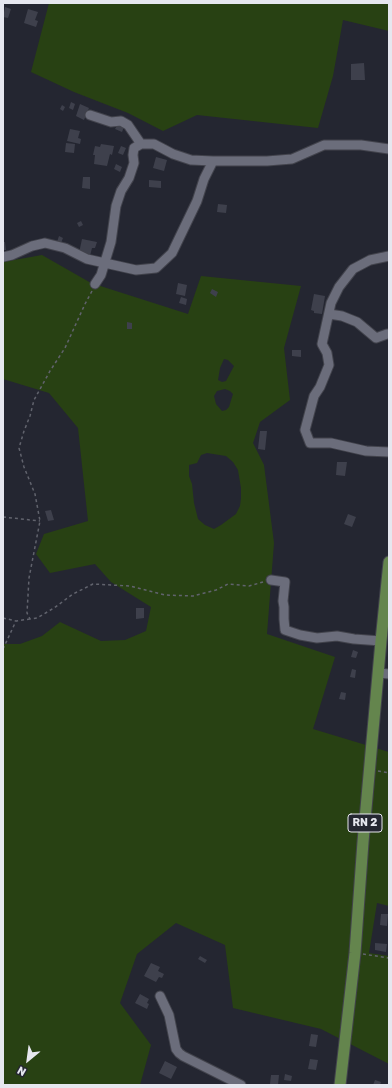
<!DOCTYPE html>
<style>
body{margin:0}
#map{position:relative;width:392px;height:1088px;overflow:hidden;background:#242631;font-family:Rubik,sans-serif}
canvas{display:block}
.frame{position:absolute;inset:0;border:4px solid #e6e7ef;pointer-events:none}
.north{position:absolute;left:8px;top:1040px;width:40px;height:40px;-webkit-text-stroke:3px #242631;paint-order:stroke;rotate:209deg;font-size:11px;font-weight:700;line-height:16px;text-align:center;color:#e6e7ef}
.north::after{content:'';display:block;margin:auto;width:14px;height:18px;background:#e6e7ef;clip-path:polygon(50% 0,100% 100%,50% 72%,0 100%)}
</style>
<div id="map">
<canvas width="392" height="1088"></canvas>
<div class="frame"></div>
<div class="north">N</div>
</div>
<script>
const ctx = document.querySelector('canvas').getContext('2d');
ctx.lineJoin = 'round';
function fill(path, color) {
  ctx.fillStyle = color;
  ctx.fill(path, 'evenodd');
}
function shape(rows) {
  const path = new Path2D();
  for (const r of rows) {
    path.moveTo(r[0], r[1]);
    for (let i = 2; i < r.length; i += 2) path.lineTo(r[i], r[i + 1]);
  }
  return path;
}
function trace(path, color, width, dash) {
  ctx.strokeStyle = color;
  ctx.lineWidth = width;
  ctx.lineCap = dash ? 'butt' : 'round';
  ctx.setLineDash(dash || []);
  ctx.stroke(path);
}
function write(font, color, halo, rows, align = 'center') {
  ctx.font = font + ' Rubik,sans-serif';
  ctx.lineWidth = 3.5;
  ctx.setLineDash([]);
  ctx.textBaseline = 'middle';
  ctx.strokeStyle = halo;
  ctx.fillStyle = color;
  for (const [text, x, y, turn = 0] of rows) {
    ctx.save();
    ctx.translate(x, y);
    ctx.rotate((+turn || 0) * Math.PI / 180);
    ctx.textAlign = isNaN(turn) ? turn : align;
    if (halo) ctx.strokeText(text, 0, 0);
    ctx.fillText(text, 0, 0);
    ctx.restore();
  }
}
fill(shape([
 [49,3,389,3,389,31,343,20,333,76,318,128,197,115,163,131,128,113,74,92,31,72],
 [42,255,91,283,188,314,201,276,301,286,284,348,290,400,260,422,253,443,264,465,274,543,267,634,335,657,313,729,389,752,389,906,377,903,369,953,389,956,389,1064,321,1029,233,1008,225,945,176,923,137,954,120,1003,151,1045,140,1085,3,1085,3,644,20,644,42,636,60,622,101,641,125,640,146,631,151,607,111,582,95,564,50,573,36,554,44,534,88,521,78,428,49,393,3,379,3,262],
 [224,359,228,360,234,366,226,381,222,382,218,380,220,368],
 [225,389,230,391,233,394,229,407,226,410,222,411,216,404,214,396,217,391],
 [207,453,226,456,233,462,238,470,241,488,241,498,240,506,236,514,221,525,214,529,205,525,198,519,194,503,192,484,189,476,189,465,197,463,201,455]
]), '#284113');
fill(shape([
 [5,7,11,9,8,18,3,17],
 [28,9,38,12,35,20,38,21,36,27,24,23],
 [364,63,365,80,351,80,351,64],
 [71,102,75,104,73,110,69,108],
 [80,104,89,108,84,120,76,116],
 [62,105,65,107,63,111,60,109],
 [118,124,124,127,122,132,115,129],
 [70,129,80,131,78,138,81,139,80,144,67,141],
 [66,143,75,144,74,153,65,152],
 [101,144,114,146,112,155,110,154,107,166,94,164,95,155,93,155,95,146,100,147],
 [121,146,126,148,123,155,118,153],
 [156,157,167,160,164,171,153,168],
 [116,164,122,167,120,172,114,169],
 [83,177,90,177,90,189,82,188],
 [149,180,161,181,161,188,149,187],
 [218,204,227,205,226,213,217,212],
 [81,221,83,225,79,227,77,223],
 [59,236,63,238,61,243,57,242],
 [82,239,97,242,95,248,92,248,90,256,79,253],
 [3,242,5,242,6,250,3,250],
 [178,283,187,285,185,296,176,294],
 [212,289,218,292,216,297,210,293],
 [314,294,325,296,322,314,314,313,314,311,311,310],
 [181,297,187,299,186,305,179,303],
 [127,322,132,323,132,329,127,329],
 [292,350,301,350,301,357,292,356],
 [260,431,267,431,265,450,258,449],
 [337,462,347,462,345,476,336,475],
 [51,510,54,520,48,521,45,511],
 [348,514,356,517,352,527,344,524],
 [136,608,144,608,144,618,136,619],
 [353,650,358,652,356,658,351,657],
 [352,669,356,670,355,678,350,677],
 [341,692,346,693,345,700,339,699],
 [381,914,388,914,387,926,380,925],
 [375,943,387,944,386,952,375,950],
 [200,956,207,960,205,963,198,959],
 [151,963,160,967,158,971,164,974,162,978,159,977,156,982,144,976],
 [140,994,149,999,147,1003,149,1004,147,1009,135,1003],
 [311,1034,318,1035,316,1047,309,1046],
 [310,1059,318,1060,316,1070,308,1069],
 [165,1061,177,1067,171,1079,159,1073],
 [285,1074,292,1076,291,1081,284,1080],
 [271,1075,279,1075,278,1085,270,1084],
 [375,1080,381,1082,380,1085,373,1085]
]), '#3e404c');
const minor = shape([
 [90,115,111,122,121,121,128,125,141,144],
 [389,256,370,260,353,269,339,287,331,303,322,344,327,353,329,365,320,387,314,396,305,430,310,443,331,443,366,451,389,452],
 [3,257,12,255,32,246,45,243,65,248,87,259,136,270,156,268,172,253,197,201,204,179,213,161],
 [95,284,101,275,111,242,116,206,121,191,129,178,134,163,133,155,134,148,141,144,154,144,173,154,191,160,213,161,267,161,292,159,324,145,361,145,389,149],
 [329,314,342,316,357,322,376,338,387,334,389,334],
 [271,580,285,582,283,601,284,607,284,619,285,630,300,635,317,638,337,636,354,639,381,641],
 [379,673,389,674],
 [160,996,169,1015,176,1049,179,1053,183,1056,241,1085]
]);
const major = shape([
 [340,1085,355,953,363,842,381,641,389,562]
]);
trace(minor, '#42434c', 11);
trace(major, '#42434c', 13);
trace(shape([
 [92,291,85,304,65,348,50,371,34,400,30,416,24,431,19,448,24,467,35,494,40,521,29,578,27,613,30,619,37,618,54,608,73,594,93,584,130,586,165,595,193,596,216,590,228,584,249,586,263,582],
 [3,517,40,521],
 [3,618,16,621],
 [3,649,16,621,30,619],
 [378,771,389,773],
 [363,954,389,958]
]), '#61636d', 1.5, [3, 3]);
trace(minor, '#6b6d7b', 9);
trace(major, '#64854d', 11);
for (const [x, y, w] of [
 [365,823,34]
]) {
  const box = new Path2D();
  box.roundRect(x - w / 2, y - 9, w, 18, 3);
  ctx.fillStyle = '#242631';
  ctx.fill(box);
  trace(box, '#e6e7ef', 1);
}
write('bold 11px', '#e6e7ef', null, [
 ["RN 2",365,823]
]);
</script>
